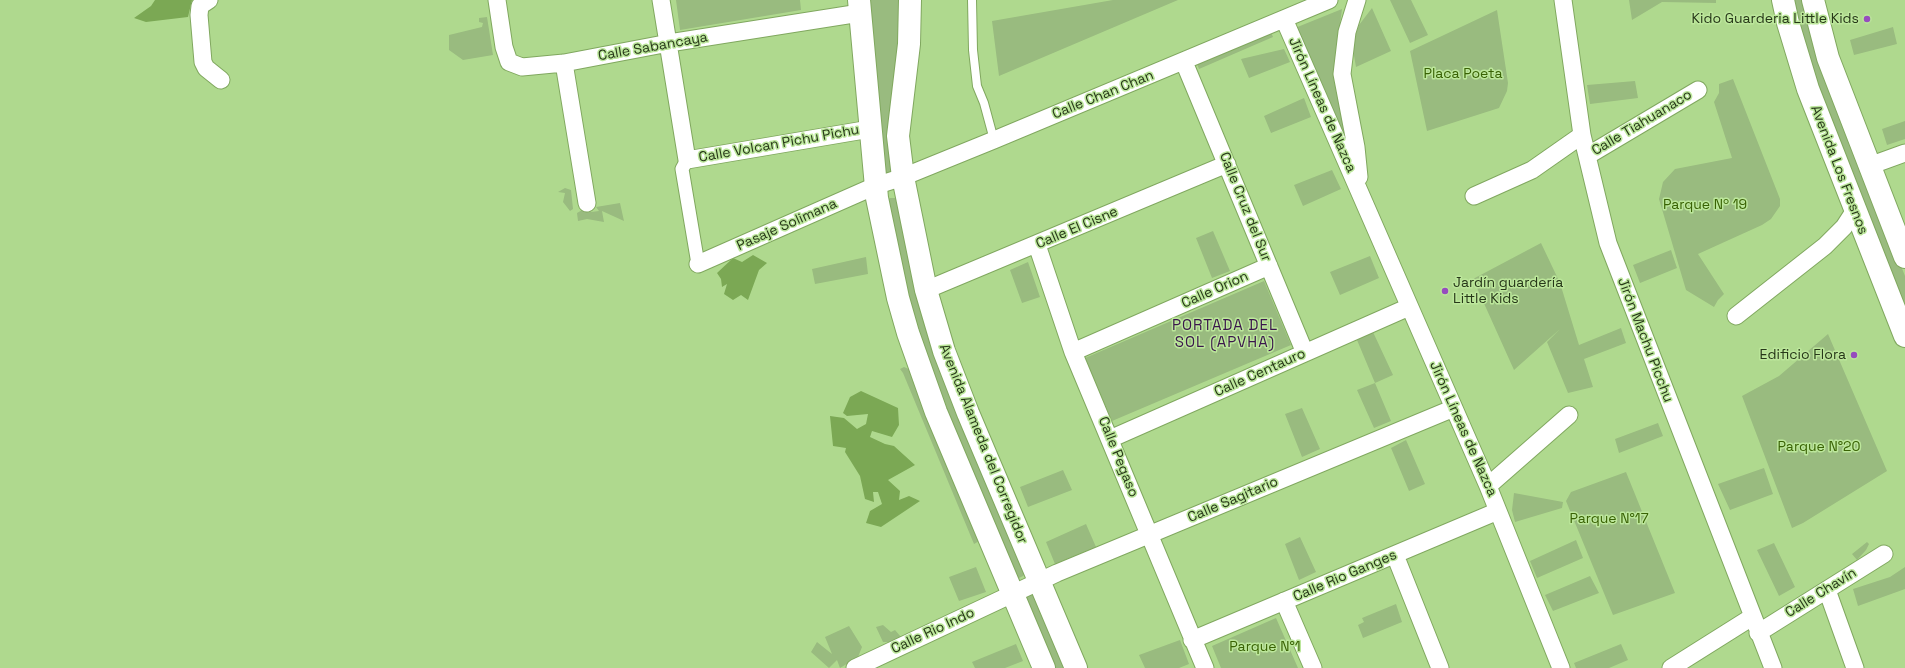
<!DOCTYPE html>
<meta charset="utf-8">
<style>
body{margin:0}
canvas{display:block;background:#afd98e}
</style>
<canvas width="1905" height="668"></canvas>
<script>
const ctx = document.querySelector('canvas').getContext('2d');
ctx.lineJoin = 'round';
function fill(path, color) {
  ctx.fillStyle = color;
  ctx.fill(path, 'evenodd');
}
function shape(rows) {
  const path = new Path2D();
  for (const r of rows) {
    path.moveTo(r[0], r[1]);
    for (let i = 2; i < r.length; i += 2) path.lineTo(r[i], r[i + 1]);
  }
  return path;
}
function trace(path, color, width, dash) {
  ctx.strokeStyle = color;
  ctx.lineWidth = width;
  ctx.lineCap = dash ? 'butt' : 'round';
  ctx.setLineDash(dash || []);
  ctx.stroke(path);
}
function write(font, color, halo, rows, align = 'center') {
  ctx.font = font + ' "Space Grotesk",sans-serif';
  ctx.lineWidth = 3;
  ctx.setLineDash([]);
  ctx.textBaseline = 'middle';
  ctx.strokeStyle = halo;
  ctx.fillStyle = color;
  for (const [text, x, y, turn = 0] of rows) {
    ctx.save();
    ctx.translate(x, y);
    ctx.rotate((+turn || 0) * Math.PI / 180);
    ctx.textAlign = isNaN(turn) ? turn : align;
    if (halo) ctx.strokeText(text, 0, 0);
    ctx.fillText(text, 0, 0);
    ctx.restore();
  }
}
fill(shape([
 [676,0,800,0,801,10,680,30],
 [866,0,903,0,894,173,884,174],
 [1113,0,1178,0,999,76,992,21],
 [1390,0,1411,0,1428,35,1410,43],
 [1629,0,1716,0,1716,3,1662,2,1632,20],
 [1790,0,1808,0,1874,198,1905,276,1905,319,1814,87],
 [1372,8,1391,51,1356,67,1353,50,1354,39,1359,25],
 [1342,9,1337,47,1352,161,1295,28],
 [1497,10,1508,83,1507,91,1499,108,1427,131,1410,51],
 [487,17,493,55,463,60,449,50,449,35,482,27,483,23,479,22,479,18],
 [1893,27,1897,44,1854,55,1850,40],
 [1271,32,1273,37,1199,69,1197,64],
 [1284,49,1290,62,1249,78,1241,59],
 [1733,79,1780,199,1780,206,1771,219,1762,225,1698,254,1724,294,1718,300,1714,307,1686,290,1659,199,1663,182,1675,169,1732,158,1714,102,1719,93,1719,84],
 [1635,81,1638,98,1590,104,1587,85],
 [1304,98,1311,117,1271,133,1264,116],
 [1905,121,1905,139,1887,145,1882,129],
 [1332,170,1341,189,1303,206,1294,185],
 [565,188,571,190,573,209,570,211,563,202,565,193,558,192],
 [890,198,895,198,899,201,1026,572,1023,576,1019,578,1015,576,931,382,908,310,886,201],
 [620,203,624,221,602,211,604,222,587,219,578,221,577,213,584,209,589,209,591,212,599,211,596,207],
 [1213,231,1230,271,1212,278,1196,238],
 [1541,243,1560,283,1579,345,1621,328,1626,343,1584,359,1593,387,1568,393,1547,342,1560,329,1514,370,1473,279],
 [1671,250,1677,268,1640,283,1633,265],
 [1370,256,1379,278,1340,295,1330,272],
 [866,257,868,274,815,284,812,269],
 [1028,262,1040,297,1022,303,1010,270],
 [1264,281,1291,345,1112,421,1085,358],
 [1373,332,1393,375,1375,383,1391,421,1374,428,1357,390,1375,383,1357,340],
 [1828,334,1887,471,1803,523,1792,528,1742,396,1779,376],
 [904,367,911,370,981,540,974,544,903,373,900,369],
 [1302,408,1320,449,1302,457,1285,414],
 [1658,423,1663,436,1619,453,1615,439],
 [1406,440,1425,484,1409,491,1391,448],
 [1764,468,1773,494,1730,510,1718,484],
 [1063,470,1072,490,1028,507,1020,487],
 [1626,472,1675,593,1613,615,1566,501,1571,492],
 [1514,493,1563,502,1562,508,1515,522,1512,510],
 [1086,524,1096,547,1055,564,1046,542],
 [1300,537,1316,572,1299,580,1285,544],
 [1576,540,1583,558,1537,578,1530,561],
 [1867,542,1869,544,1866,550,1857,560,1852,554],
 [1774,543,1795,587,1779,596,1757,550],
 [976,567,986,592,959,601,949,577],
 [1905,567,1905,589,1858,606,1853,589,1890,577],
 [1590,576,1599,593,1553,611,1545,595],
 [1031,594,1036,595,1068,668,1051,668,1024,604,1026,596],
 [1396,604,1402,622,1363,638,1358,625,1364,622,1362,618],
 [1276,618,1298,668,1221,668,1212,646],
 [883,625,891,632,895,630,901,637,889,642,883,642,876,627],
 [849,626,862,647,858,657,840,668,837,660,829,668,811,652,817,642,832,654,825,637],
 [1180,640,1189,664,1179,668,1145,668,1139,655],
 [1016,644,1023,661,1005,668,975,668,972,662],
 [1621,644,1628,660,1609,668,1576,668,1574,663]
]), '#99bb7f');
fill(shape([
 [155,0,192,0,188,17,146,22,134,18,151,6],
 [753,255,767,263,759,270,748,300,741,295,733,300,724,294,727,284,722,287,721,279,717,273,733,258,742,262],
 [861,391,898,408,899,425,892,437,872,431,870,437,885,444,894,446,915,465,888,480,900,491,899,500,909,496,920,501,881,527,866,523,870,511,882,504,878,492,873,492,874,502,865,499,860,476,845,452,846,448,833,446,830,416,844,418,857,429,866,424,868,414,847,416,843,413,850,397]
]), '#7ba854');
const service = shape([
 [972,0,973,50,977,86,984,103,994,140]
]);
const pedestrian = shape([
 [687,160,682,169,698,264]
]);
const minor = shape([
 [209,0,200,6,199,15,203,62,206,68,221,80],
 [497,0,504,47,509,62,522,67,564,63,669,43,860,13],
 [661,0,687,160,870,129],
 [1357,0,1347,32,1342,74,1356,147,1359,177],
 [1563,0,1582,135,1608,243,1773,668],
 [1284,19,1488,486,1561,668],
 [1184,62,1305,353],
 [564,63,587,203],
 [1587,156,1698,90],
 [1869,166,1905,153],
 [1474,196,1532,170,1582,135],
 [1037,245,1073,352,1205,668],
 [698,264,875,186,903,177,994,140,1329,0],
 [926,290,1227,164],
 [1736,316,1825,246,1844,227,1855,210],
 [1073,352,1269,266],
 [1110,439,1409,307],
 [1488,486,1569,415],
 [1395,555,1440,668],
 [1827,590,1855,668],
 [1284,601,1313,668],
 [1758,633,1884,554],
 [1192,640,1498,511],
 [855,668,1057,573,1454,408],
 [1671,668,1752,617]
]);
const secondary = shape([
 [859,0,877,198,898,298,908,333,936,412,1044,668],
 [910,0,909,44,898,136,903,177,926,290,944,351,968,413,1076,668],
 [1783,0,1788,23,1808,89,1905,336],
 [1813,0,1828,58,1905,257]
]);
trace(service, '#80a85f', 10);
trace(pedestrian, '#80a85f', 15);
trace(minor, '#80a85f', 19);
trace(secondary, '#80a85f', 24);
trace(service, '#fff', 8);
trace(pedestrian, '#fff', 13);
trace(minor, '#fff', 17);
trace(secondary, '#fff', 22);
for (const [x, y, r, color] of [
 [1867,19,4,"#964cbe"],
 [1445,291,4,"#964cbe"],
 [1854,355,4,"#964cbe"]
]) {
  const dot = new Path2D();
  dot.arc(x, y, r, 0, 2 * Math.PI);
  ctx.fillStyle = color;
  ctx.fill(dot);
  trace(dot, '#bce79b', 1.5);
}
write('14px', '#273819', '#bce79b', [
 ["Kido Guarderia Little Kids",1859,19],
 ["Jardín guardería",1453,283,"left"],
 ["Little Kids",1453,299,"left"],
 ["Edificio Flora",1846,355]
], 'right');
write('14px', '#273819', '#bce79b', [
 ["Calle Sabancaya",653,47,-10],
 ["Calle Chan Chan",1103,95,-22],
 ["Jirón Líneas de Nazca",1322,105,66],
 ["Calle Tiahuanaco",1642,123,-31],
 ["Calle Volcan Pichu Pichu",779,144,-10],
 ["Avenida Los Fresnos",1839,170,69],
 ["Calle Cruz del Sur",1245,207,68],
 ["Pasaje Solimana",787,225,-24],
 ["Calle El Cisne",1077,228,-23],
 ["Calle Orion",1215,290,-24],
 ["Jirón Machu Picchu",1645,340,69],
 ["Calle Centauro",1260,373,-24],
 ["Jirón Líneas de Nazca",1463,429,66],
 ["Avenida Alameda del Corregidor",983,444,68],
 ["Calle Pegaso",1118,457,68],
 ["Calle Sagitario",1233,500,-23],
 ["Calle Rio Ganges",1345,576,-23],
 ["Calle Chavín",1821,593,-32],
 ["Calle Rio Indo",933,631,-25]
]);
write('14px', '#396204', '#bce79b', [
 ["Placa Poeta",1463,74],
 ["Parque Nº 19",1705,205],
 ["Parque N°20",1819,447],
 ["Parque N°17",1609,519],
 ["Parque N°1",1265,647]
]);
ctx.letterSpacing = '1px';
write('15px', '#3a164c', '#bce79b', [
 ["PORTADA DEL",1225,326],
 ["SOL (APVHA)",1225,343]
]);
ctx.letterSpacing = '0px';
</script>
